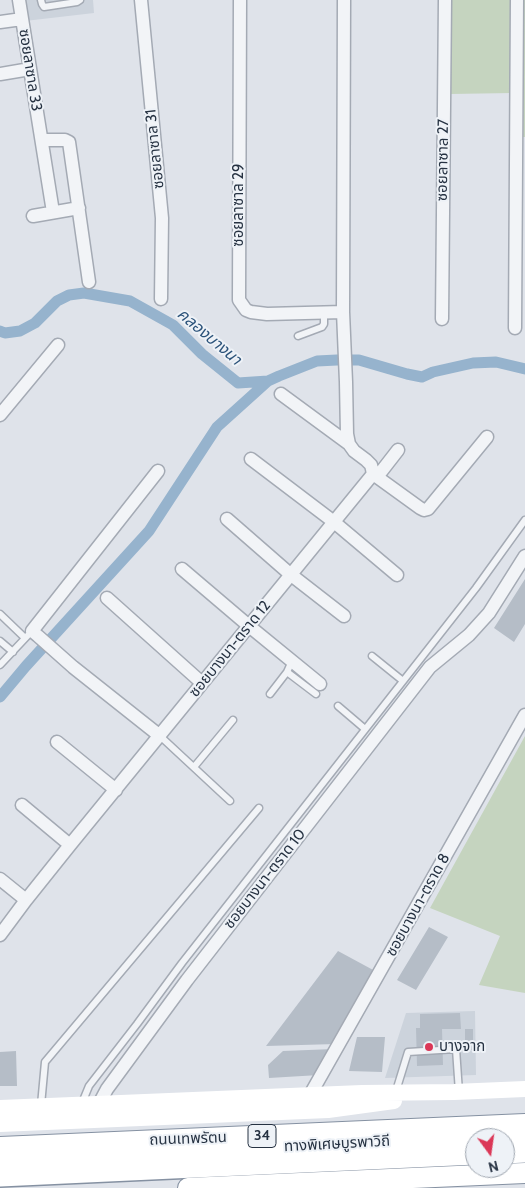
<!DOCTYPE html>
<meta charset="utf-8">
<style>
body{margin:0}
#map{position:relative;width:525px;height:1188px;overflow:hidden;background:#dfe3ea;font-family:Cabin,sans-serif}
canvas{display:block}
.north{position:absolute;left:465px;top:1128px;width:50px;height:50px;box-sizing:border-box;background:#eef2f7;border:1px solid #9ea5af;border-radius:50%;rotate:166deg;font-size:14px;font-weight:700;line-height:20px;text-align:center;color:#263242}
.north::after{content:'';display:block;margin:auto;width:18px;height:22px;background:#db3757;clip-path:polygon(50% 0,100% 100%,50% 72%,0 100%)}
</style>
<div id="map">
<canvas width="525" height="1188"></canvas>
<div class="north">N</div>
</div>
<script>
const ctx = document.querySelector('canvas').getContext('2d');
ctx.lineJoin = 'round';
function fill(path, color) {
  ctx.fillStyle = color;
  ctx.fill(path, 'evenodd');
}
function shape(rows) {
  const path = new Path2D();
  for (const r of rows) {
    path.moveTo(r[0], r[1]);
    for (let i = 2; i < r.length; i += 2) path.lineTo(r[i], r[i + 1]);
  }
  return path;
}
function trace(path, color, width, dash) {
  ctx.strokeStyle = color;
  ctx.lineWidth = width;
  ctx.lineCap = dash ? 'butt' : 'round';
  ctx.setLineDash(dash || []);
  ctx.stroke(path);
}
function write(font, color, halo, rows, align = 'center') {
  ctx.font = font + ' Cabin,"Noto Sans Thai",sans-serif';
  ctx.lineWidth = 4;
  ctx.setLineDash([]);
  ctx.textBaseline = 'middle';
  ctx.strokeStyle = halo;
  ctx.fillStyle = color;
  for (const [text, x, y, turn = 0] of rows) {
    ctx.save();
    ctx.translate(x, y);
    ctx.rotate((+turn || 0) * Math.PI / 180);
    ctx.textAlign = isNaN(turn) ? turn : align;
    if (halo) ctx.strokeText(text, 0, 0);
    ctx.fillText(text, 0, 0);
    ctx.restore();
  }
}
fill(shape([
 [23,0,93,0,94,13,25,21],
 [475,1011,476,1075,385,1078,406,1013]
]), '#ccd3dc');
fill(shape([
 [451,0,514,0,512,93,450,94],
 [523,0,525,0,525,137,521,137],
 [525,736,525,993,479,985,500,936,430,908]
]), '#c5d4bf');
trace(shape([
 [0,331,5,333,20,331,35,323,57,301,69,295,84,293,130,301,173,325,202,354,238,383,268,381,279,376,317,361,337,360,359,360,407,374,422,377,433,372,473,363,496,362,525,369],
 [0,697,26,666,149,531,217,427,268,381]
]), '#96b3cd', 11);
fill(shape([
 [525,579,525,624,514,642,494,628],
 [429,927,448,937,416,990,397,980],
 [338,951,375,971,336,1044,266,1046],
 [460,1013,461,1029,442,1029,443,1065,417,1066,416,1028,420,1028,420,1014],
 [465,1029,473,1029,473,1050,465,1050],
 [357,1037,385,1037,382,1072,349,1071],
 [334,1049,319,1075,269,1078,268,1065,283,1051],
 [16,1051,17,1086,0,1086,0,1052]
]), '#b5bdc7');
const service = shape([
 [41,0,42,4,44,7,77,2,80,0],
 [298,336,322,327,324,324,324,312],
 [0,614,25,638],
 [0,641,13,652],
 [372,656,403,681],
 [0,665,32,631],
 [287,672,316,694],
 [270,694,287,672,292,661],
 [338,706,365,729],
 [160,736,230,801],
 [194,767,233,720],
 [396,1091,408,1052,456,1049,459,1092],
 [82,1103,89,1086,137,1024,182,963,476,588,525,520],
 [41,1105,45,1062,259,808]
]);
const minor = shape([
 [19,0,53,212],
 [141,0,162,218,161,299],
 [240,0,239,300,246,310,251,312,267,314,343,312],
 [0,22,22,19],
 [0,74,30,69],
 [42,140,65,140,69,142,89,282],
 [33,216,79,208],
 [442,319,445,0],
 [515,328,517,0],
 [281,394,349,444],
 [0,415,58,345],
 [251,459,334,522,397,575],
 [158,471,32,631,38,636,73,667,160,736],
 [373,474,420,508,424,510,428,509,487,437],
 [377,477,398,450],
 [227,519,290,574,344,616],
 [182,569,249,626,320,684],
 [107,598,202,683],
 [57,742,116,790],
 [22,805,70,845],
 [0,879,26,900],
 [0,935,26,900,70,845,373,474,372,469,371,465,366,460,354,451,349,444,347,434,346,382,343,312,344,0],
 [310,1095,525,715],
 [99,1104,107,1089,187,980,430,667,469,635,489,613,525,556]
]);
const trunk = shape([
 [0,1147,525,1124],
 [188,1188,525,1173]
]);
const motorway = shape([
 [505,1153,525,1152],
 [0,1160,525,1135],
 [0,1176,475,1154]
]);
trace(service, '#a4aab4', 9);
trace(minor, '#a4aab4', 15);
trace(trunk, '#8591a2', 22);
trace(motorway, '#8591a2', 24);
trace(service, '#f2f4f7', 6);
trace(minor, '#f2f4f7', 12);
trace(shape([
 [0,1108,362,1093,454,1092,525,1089],
 [0,1124,328,1110,394,1101]
]), '#fff', 16);
trace(trunk, '#fff', 20);
trace(motorway, '#fff', 21);
for (const [x, y, r, color] of [
 [429,1047,5,"#db3757"]
]) {
  const dot = new Path2D();
  dot.arc(x, y, r, 0, 2 * Math.PI);
  ctx.fillStyle = color;
  ctx.fill(dot);
  trace(dot, '#eef2f7', 2);
}
for (const [x, y, w] of [
 [262,1136,28]
]) {
  const box = new Path2D();
  box.roundRect(x - w / 2, y - 11.5, w, 23, 4);
  ctx.fillStyle = '#eef2f7';
  ctx.fill(box);
  trace(box, '#263242', 1);
}
write('bold 14px', '#263242', null, [
 ["34",262,1136]
]);
write('15px', '#263242', '#eef2f7', [
 ["ซอยลาซาล 33",30,70,81],
 ["ซอยลาซาล 31",155,149,-96],
 ["ซอยลาซาล 27",443,160,-89],
 ["ซอยลาซาล 29",239,205,-90],
 ["ซอยบางนา-ตราด 12",230,649,-51],
 ["ซอยบางนา-ตราด 10",265,879,-52],
 ["ซอยบางนา-ตราด 8",418,905,-61],
 ["ถนนเทพรัตน",188,1139,-2],
 ["ทางพิเศษบูรพาวิถี",337,1144,-3]
]);
write('15px', '#263242', '#eef2f7', [
 ["บางจาก",439,1047]
], 'left');
write('italic 16px', '#2c537a', '#eef2f7', [
 ["คลองบางนา",209,337,40]
]);
</script>
